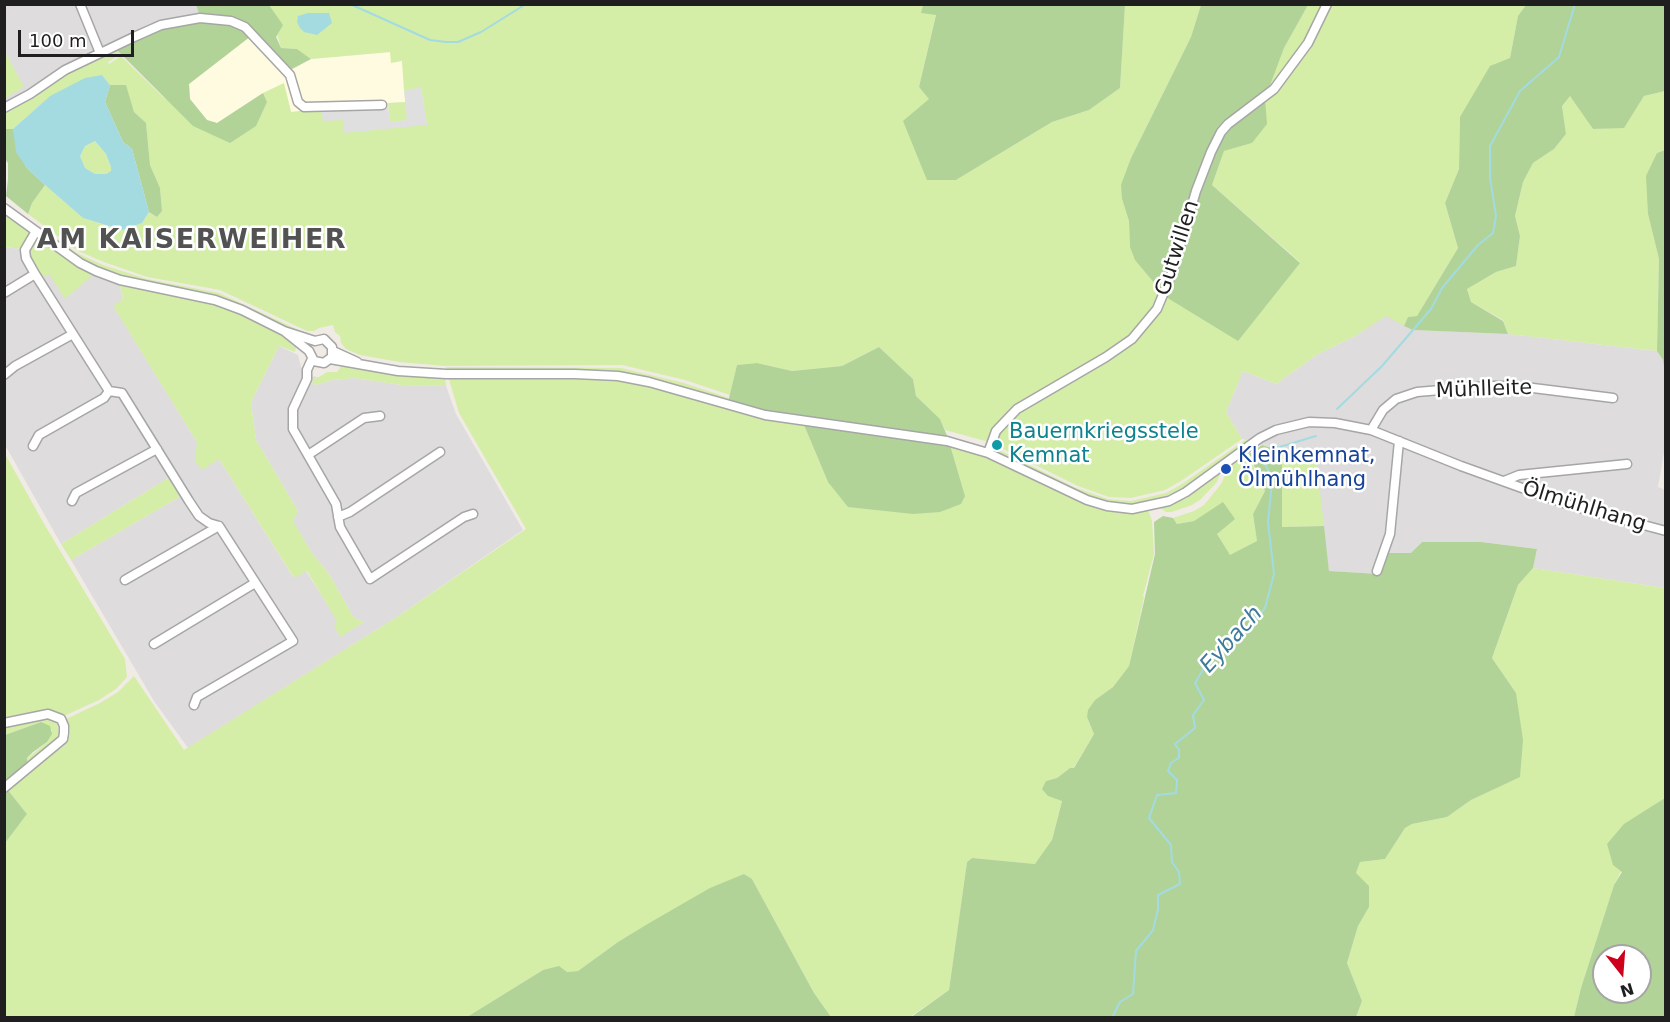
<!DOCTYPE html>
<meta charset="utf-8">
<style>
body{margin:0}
#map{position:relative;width:1670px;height:1022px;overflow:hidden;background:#f1ebe5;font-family:"DejaVu Sans",sans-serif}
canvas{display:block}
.frame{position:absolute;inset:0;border:6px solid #1f1f1f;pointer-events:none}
.north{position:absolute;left:1592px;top:944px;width:60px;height:60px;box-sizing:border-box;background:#fff;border:2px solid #a5a5a5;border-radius:50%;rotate:163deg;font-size:16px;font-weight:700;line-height:24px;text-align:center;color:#1f1f1f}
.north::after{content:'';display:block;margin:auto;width:21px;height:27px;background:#cf001c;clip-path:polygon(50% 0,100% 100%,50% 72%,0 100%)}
.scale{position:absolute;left:18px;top:30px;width:116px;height:27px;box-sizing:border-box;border:3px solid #1f1f1f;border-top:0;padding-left:8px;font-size:18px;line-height:21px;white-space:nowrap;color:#1f1f1f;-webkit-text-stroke:4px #fff;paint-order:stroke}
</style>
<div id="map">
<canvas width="1670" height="1022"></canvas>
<div class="frame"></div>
<div class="north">N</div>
<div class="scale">100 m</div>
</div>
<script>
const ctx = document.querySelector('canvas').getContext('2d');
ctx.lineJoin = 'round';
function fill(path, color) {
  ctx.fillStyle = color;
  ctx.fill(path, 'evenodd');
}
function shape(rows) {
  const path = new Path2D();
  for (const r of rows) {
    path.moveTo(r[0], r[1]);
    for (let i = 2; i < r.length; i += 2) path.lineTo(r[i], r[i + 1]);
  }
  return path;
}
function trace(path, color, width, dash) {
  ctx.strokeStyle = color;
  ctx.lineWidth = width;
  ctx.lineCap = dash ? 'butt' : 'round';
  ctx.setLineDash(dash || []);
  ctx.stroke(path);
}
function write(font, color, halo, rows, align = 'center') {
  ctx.font = font + ' "DejaVu Sans",sans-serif';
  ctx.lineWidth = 5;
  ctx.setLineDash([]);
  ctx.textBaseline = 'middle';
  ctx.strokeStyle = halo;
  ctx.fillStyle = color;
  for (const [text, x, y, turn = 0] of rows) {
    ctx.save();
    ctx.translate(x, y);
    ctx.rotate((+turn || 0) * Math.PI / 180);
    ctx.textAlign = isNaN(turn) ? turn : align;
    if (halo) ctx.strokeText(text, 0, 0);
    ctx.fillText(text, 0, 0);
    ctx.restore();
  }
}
fill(shape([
 [5,5,196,5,200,16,5,106,4,98,23,87,5,52],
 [4,247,21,249,49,274,94,274,119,282,123,300,114,307,197,442,219,459,293,577,306,571,338,621,340,636,364,622,354,618,329,574,312,553,292,521,298,511,256,440,251,402,279,346,298,355,301,367,305,371,308,381,314,376,316,377,311,383,315,385,333,380,354,378,402,385,446,386,456,414,523,530,397,617,188,748,154,701,71,560,181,496,170,477,61,544,5,445],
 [1386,315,1413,330,1508,334,1657,351,1663,360,1666,373,1666,441,1658,487,1665,490,1665,588,1533,568,1537,549,1481,542,1422,542,1412,553,1386,553,1379,574,1329,571,1315,460,1242,439,1226,412,1243,371,1276,384,1318,354,1355,336]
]), '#dedcdd');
fill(shape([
 [251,36,286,73,311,59,391,52,402,61,406,102,322,106,321,109,291,112,284,84,263,93,217,123,207,120,190,99,189,84]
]), '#fffbe0');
fill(shape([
 [269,5,923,5,921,13,936,14,919,87,930,99,956,180,1052,122,1089,110,1120,88,1125,5,1201,5,1191,37,1131,158,1122,199,1129,221,1130,247,1164,293,1130,338,1016,408,989,442,945,430,940,419,916,396,913,379,879,347,842,366,792,371,757,363,737,365,730,395,685,380,622,365,445,366,399,362,360,355,346,349,341,343,340,336,335,332,333,325,319,328,314,331,307,331,220,290,147,277,104,262,78,251,28,214,32,203,45,185,83,218,121,230,142,223,149,212,157,217,162,211,160,188,150,165,146,124,134,112,125,85,110,85,102,75,50,96,13,129,5,129,5,110,46,84,115,48,120,54,108,62,109,64,121,56,163,97,230,143,267,102,263,93,284,83,291,112,321,109,343,120,427,125,421,88,404,91,402,61,391,63,390,52,311,59,297,49,281,48],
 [1308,5,1526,5,1518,16,1510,58,1460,117,1459,169,1445,203,1458,248,1417,316,1408,317,1404,326,1386,316,1355,336,1318,354,1276,384,1243,371,1226,412,1242,439,1181,481,1165,490,1131,498,1109,497,1078,486,993,444,998,432,1018,411,1133,340,1166,297,1300,262,1212,185,1224,151,1252,143,1265,99,1284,48],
 [5,52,24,87,5,98,4,98],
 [1665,91,1665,150,1657,153,1648,214,1659,259,1657,351,1508,334,1503,320,1471,302,1467,289,1496,272,1516,266,1520,236,1515,216,1523,182,1533,163,1554,149,1566,134,1562,106,1570,95,1593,129,1624,127,1644,96],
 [406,102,408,120,390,122,388,103],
 [95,141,106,154,111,167,112,171,106,174,95,174,85,168,80,156,85,146],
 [5,212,33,232,21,249,5,247],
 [40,227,77,253,103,265,147,279,219,293,303,332,302,334,243,308,121,278,81,261,38,229],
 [37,234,94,274,65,299,49,274,42,278,28,257,27,249],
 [119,282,189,297,241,312,284,337,296,347,295,352,279,346,251,402,256,440,298,511,293,521,312,553,329,574,354,618,364,622,340,637,334,625,337,621,307,571,294,578,219,459,202,470,195,462,197,442,113,306,123,299],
 [342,365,445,377,446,386,402,385,354,378,333,380,315,385,311,383,316,377,319,377,327,372,337,372],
 [446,367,621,368,684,383,729,398,728,402,649,379,447,371],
 [448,376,617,379,648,384,764,418,804,425,828,482,965,496,950,445,987,456,1087,504,1148,509,1152,521,1154,554,1143,596,1144,597,1129,666,1113,687,1095,700,1087,717,1094,734,1073,769,1070,768,1057,778,1046,781,1048,796,1062,800,1052,840,1041,858,1035,864,972,858,967,862,949,990,910,1017,831,1017,814,993,752,879,744,874,618,942,578,971,567,972,543,970,467,1017,5,1017,4,843,27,814,7,789,45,758,61,748,68,740,70,734,70,728,66,719,100,703,118,692,134,676,184,750,397,617,526,529,459,413],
 [1245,440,1250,441,1184,488,1149,503,1131,505,1106,503,1088,498,990,451,991,446,1076,488,1108,499,1131,501,1166,493,1182,484],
 [1282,451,1316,460,1324,526,1281,527],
 [4,452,43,522,125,659,127,677,116,689,99,700,64,716,48,709,5,717],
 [1247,452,1265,491,1253,514,1257,541,1230,556,1217,534,1223,503,1194,521,1177,524,1173,518,1194,511,1204,505,1221,484,1229,467],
 [1221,472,1217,482,1201,499,1192,505,1172,512,1166,512,1160,508,1189,496],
 [170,477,181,496,71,560,61,544],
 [1533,568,1665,588,1665,798,1655,805,1614,885,1581,988,1574,1017,1356,1017,1362,1001,1347,963,1358,926,1369,907,1356,873,1360,862,1385,859,1405,828,1412,824,1447,817,1471,800,1520,776,1516,693,1492,658,1518,585],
 [48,718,57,724,59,734,55,740,27,762,27,759,47,742,52,730,41,722,5,735,5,726]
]), '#d4eea8');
fill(shape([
 [196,5,269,5,283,25,276,37,281,48,297,49,311,59,288,71,251,36,189,84,190,99,207,120,217,123,263,93,267,102,256,126,230,143,193,126,115,48,162,28,200,16],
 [923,5,1125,5,1120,88,1089,110,1052,122,956,180,927,180,903,121,929,99,919,87,936,15,921,13],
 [1201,5,1308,5,1284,48,1265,99,1267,124,1252,143,1224,151,1212,185,1300,263,1238,341,1166,297,1135,260,1130,247,1129,221,1122,199,1121,185,1131,158,1191,37],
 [1526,5,1665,5,1665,91,1644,96,1624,128,1593,129,1570,96,1562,106,1566,134,1554,149,1533,163,1523,182,1515,216,1520,236,1516,266,1496,272,1467,289,1471,302,1503,321,1508,334,1413,330,1404,326,1408,317,1417,316,1458,248,1445,203,1459,169,1460,117,1490,66,1510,58,1518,16],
 [110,85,126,85,134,112,146,123,150,165,160,188,162,211,157,217,149,212,132,149,123,142,105,102],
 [4,129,13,129,26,167,45,185,32,203,28,214,6,196,8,179,8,163,5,159],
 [1665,150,1665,373,1663,360,1657,351,1659,259,1648,214,1646,176,1657,153],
 [879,347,913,379,916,396,940,419,948,438,766,411,728,402,737,365,757,363,792,371,842,366],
 [804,425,950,445,965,496,961,504,940,512,913,514,848,507,828,482],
 [1262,445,1282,451,1282,527,1324,526,1329,571,1379,574,1386,553,1411,553,1422,542,1481,542,1537,549,1533,568,1518,585,1492,658,1516,693,1523,740,1520,777,1471,800,1447,817,1412,824,1405,828,1385,859,1360,862,1356,873,1369,886,1369,907,1358,926,1347,963,1362,1001,1356,1017,910,1018,949,990,967,862,972,858,1035,864,1052,840,1062,801,1048,796,1042,789,1046,781,1057,778,1070,768,1074,768,1094,734,1087,717,1088,710,1095,700,1113,687,1129,666,1155,554,1154,522,1163,516,1173,518,1177,524,1194,521,1223,502,1235,519,1217,534,1230,555,1257,541,1253,514,1265,491,1249,454],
 [41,722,50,726,52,734,47,742,33,752,27,758,27,762,5,784,5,735],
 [7,789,27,814,5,843,4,792],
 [1665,798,1665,1017,1574,1017,1581,988,1614,885,1622,872,1613,865,1607,844,1624,824],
 [1604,956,1640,956,1640,992,1604,992],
 [744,874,752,879,814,993,831,1017,467,1017,543,970,559,966,567,972,578,971,618,942,651,922,710,888]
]), '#b1d397');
fill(shape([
 [421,87,427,125,344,133,343,120,323,121,321,109,388,107,390,122,407,120,404,91]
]), '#dfdfdf');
fill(shape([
 [308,13,329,13,332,23,317,35,304,32,300,28,297,22,298,16],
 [102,75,110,85,105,102,123,142,132,149,149,212,142,223,122,230,83,218,45,185,26,167,16,152,13,129,50,96,85,78],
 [95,141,106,154,111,167,111,171,106,174,95,174,85,168,80,156,85,146]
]), '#a3dbe1');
trace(shape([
 [350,4,430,40,446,42,458,42,481,32,526,4],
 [1337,409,1382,366,1431,309,1442,288,1478,245,1493,233,1496,216,1490,178,1490,146,1520,91,1559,57,1575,4],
 [1112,1018,1120,1002,1133,994,1136,951,1153,930,1158,909,1158,895,1180,884,1179,872,1172,862,1171,845,1149,818,1157,795,1176,793,1177,780,1168,771,1171,763,1179,758,1179,750,1175,744,1195,728,1193,715,1204,700,1195,683,1204,668,1219,653,1239,639,1265,608,1274,574,1268,522,1272,482,1270,473,1263,461,1273,449,1316,436]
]), '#a3dbe1', 2);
const minor = shape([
 [80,4,100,53],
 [4,108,30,94,65,70,134,37,161,25,200,18,231,21,245,27,290,75,298,102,304,107,382,105],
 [4,208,80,263,96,271,120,280,215,300,242,310,284,331,315,341,324,339,332,347,332,357,324,363,314,361,309,351,284,331],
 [36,231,25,250,26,258,35,274,109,391,122,393,189,501,199,516,209,523,219,526,293,641,197,697,194,705],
 [4,293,35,274],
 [333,351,357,362],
 [312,359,307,370,307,379,293,409,293,429,336,504,340,527,370,579,464,517,473,514],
 [330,359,398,371,446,374,575,374,618,376,649,382,765,415,947,441,988,453,1087,500,1107,506,1132,509,1169,501,1186,492,1260,438,1276,430,1309,422,1335,423,1371,430,1461,466,1572,506,1666,531],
 [4,375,15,366,73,334],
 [1371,430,1383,410,1396,399,1417,392,1487,386,1517,386,1613,398],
 [33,446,39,435,104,398,109,391],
 [988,453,996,431,1017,409,1106,357,1132,339,1157,309,1172,273,1196,191,1211,152,1221,132,1228,124,1274,89,1308,43,1327,4],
 [308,455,364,418,380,416],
 [1504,481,1519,475,1627,464],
 [72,501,76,493,157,449],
 [338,517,350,512,440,452],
 [1377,571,1390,534,1399,441],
 [125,580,219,526],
 [154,644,255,583],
 [4,723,48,714,61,719,64,726,64,733,63,739,57,744,4,788]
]);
trace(minor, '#a6a6a6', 11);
trace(minor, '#fff', 8);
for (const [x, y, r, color] of [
 [997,445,6,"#0f9aa8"],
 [1226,469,6,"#1a4fb4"]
]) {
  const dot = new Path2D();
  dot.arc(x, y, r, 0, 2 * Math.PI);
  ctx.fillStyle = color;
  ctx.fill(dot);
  trace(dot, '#fff', 2);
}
write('21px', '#1f1f1f', '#fff', [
 ["Gutwillen",1178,248,-72],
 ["Mühlleite",1484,390,-2],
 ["Ölmühlhang",1584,507,17]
]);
write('21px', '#0d838f', '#fff', [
 ["Bauernkriegsstele",1009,433],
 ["Kemnat",1009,457]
], 'left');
write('21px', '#164399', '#fff', [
 ["Kleinkemnat,",1238,457],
 ["Ölmühlhang",1238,481]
], 'left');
write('italic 22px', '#3d7a9d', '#fff', [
 ["Eybach",1232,640,-48]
]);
ctx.letterSpacing = '1.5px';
write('bold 27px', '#525252', '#fff', [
 ["AM KAISERWEIHER",192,241]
]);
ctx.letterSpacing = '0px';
</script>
